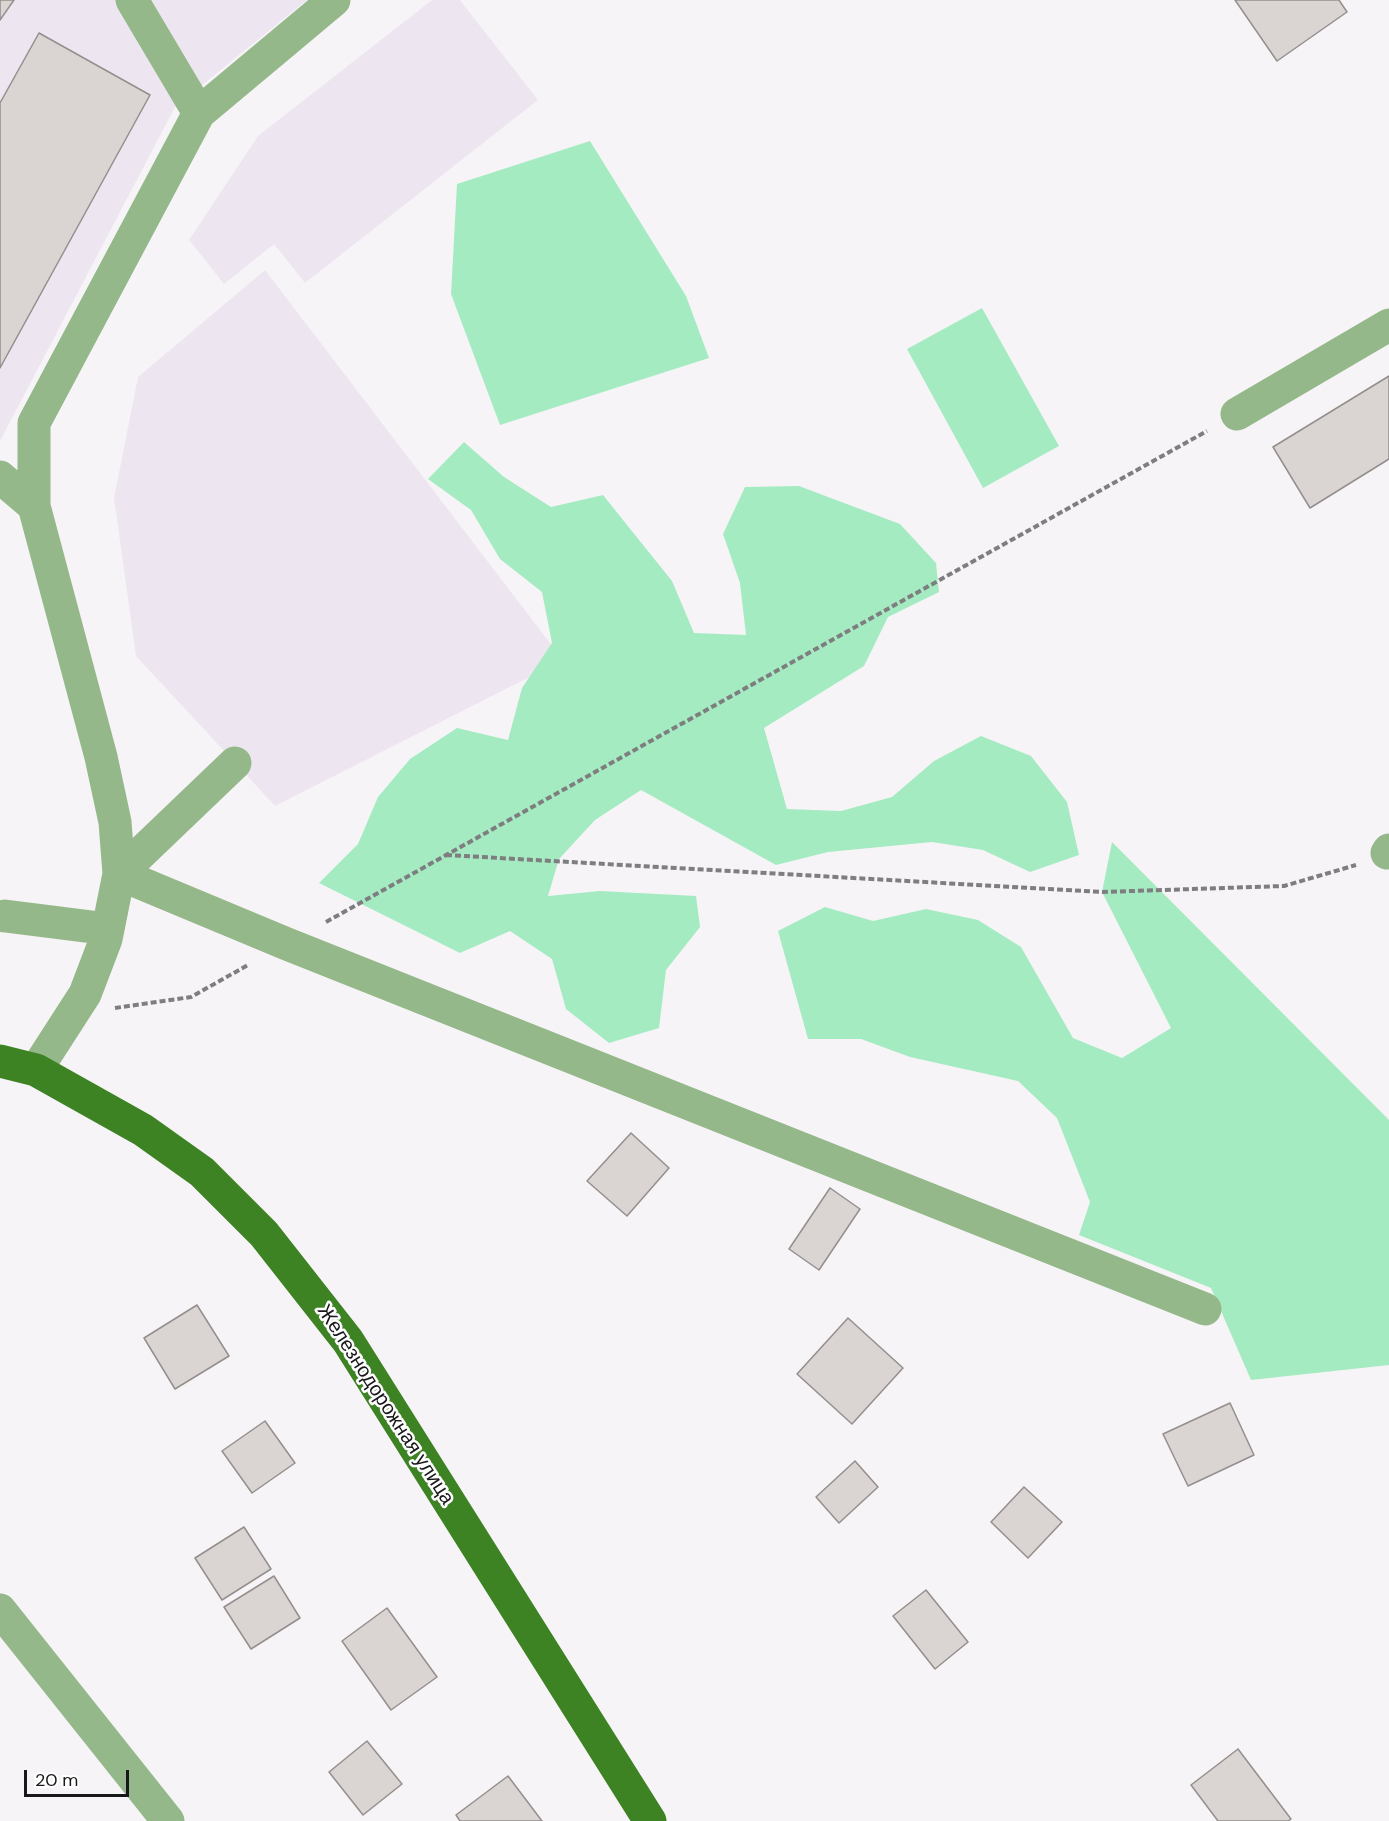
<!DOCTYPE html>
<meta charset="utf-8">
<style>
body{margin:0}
#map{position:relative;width:1389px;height:1821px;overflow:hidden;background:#f7f4f8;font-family:"DM Sans",sans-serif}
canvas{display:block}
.scale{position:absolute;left:24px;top:1770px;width:105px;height:27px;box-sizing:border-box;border:3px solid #181719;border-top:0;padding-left:8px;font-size:18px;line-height:21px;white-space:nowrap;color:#181719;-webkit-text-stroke:4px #fff;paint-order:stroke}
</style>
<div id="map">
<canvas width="1389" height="1821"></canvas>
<div class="scale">20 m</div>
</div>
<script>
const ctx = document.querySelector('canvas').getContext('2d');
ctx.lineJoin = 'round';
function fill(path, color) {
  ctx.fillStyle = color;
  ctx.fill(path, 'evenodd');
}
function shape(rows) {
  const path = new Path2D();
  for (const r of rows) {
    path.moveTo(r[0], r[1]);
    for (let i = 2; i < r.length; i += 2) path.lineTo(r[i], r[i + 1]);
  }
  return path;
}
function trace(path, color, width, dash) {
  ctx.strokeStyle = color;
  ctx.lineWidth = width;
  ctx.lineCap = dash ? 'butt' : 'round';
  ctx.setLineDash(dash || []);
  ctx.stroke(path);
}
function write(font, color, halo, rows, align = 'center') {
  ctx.font = font + ' "DM Sans",sans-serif';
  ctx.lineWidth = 5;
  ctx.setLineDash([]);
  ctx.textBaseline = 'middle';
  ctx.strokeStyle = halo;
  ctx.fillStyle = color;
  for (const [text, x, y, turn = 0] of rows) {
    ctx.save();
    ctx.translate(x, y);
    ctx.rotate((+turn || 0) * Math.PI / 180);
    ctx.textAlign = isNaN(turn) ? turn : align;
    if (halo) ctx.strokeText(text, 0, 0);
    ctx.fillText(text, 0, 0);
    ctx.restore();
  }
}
fill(shape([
 [0,0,307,0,175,107,0,441],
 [432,0,460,0,538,100,305,283,274,244,224,284,189,240,258,136],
 [265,270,563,660,275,806,136,656,114,498,138,377]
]), '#ede6f1');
fill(shape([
 [590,141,686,296,709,358,500,425,451,294,457,184],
 [982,308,1059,446,983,488,907,349],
 [464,442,504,477,551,507,603,495,672,581,694,633,746,635,740,583,723,534,745,487,799,486,900,524,936,563,939,592,888,617,864,666,764,728,787,809,841,811,892,797,934,761,981,736,1031,756,1067,802,1079,855,1030,872,983,850,932,842,828,852,776,865,641,790,595,820,559,859,548,896,600,891,696,896,700,927,666,970,659,1028,609,1043,566,1009,552,959,510,931,460,953,319,883,358,844,378,797,410,759,457,728,508,740,522,688,552,643,542,592,500,559,471,510,428,479],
 [1112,842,1389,1120,1389,1365,1251,1380,1211,1288,1079,1235,1090,1202,1057,1118,1018,1081,910,1057,861,1039,808,1039,778,931,825,907,873,921,926,909,978,920,1021,947,1073,1038,1122,1058,1171,1028,1102,892]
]), '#a5ebc2');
const building = shape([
 [0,0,14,0,0,20,0,0],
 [1235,0,1339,0,1347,12,1277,61,1235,0],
 [39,33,150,95,0,368,0,103,39,33],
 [1389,376,1389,459,1310,508,1273,447,1389,376],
 [631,1133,669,1168,627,1216,587,1181,631,1133],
 [830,1188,860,1209,819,1270,789,1249,830,1188],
 [197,1305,229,1356,175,1389,144,1338,197,1305],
 [848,1318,903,1368,852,1424,797,1374,848,1318],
 [1230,1403,1254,1455,1188,1486,1163,1434,1230,1403],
 [265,1421,295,1463,252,1493,222,1451,265,1421],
 [855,1461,878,1487,839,1523,816,1497,855,1461],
 [1024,1487,1062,1522,1028,1558,991,1522,1024,1487],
 [244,1527,271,1569,222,1600,195,1558,244,1527],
 [274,1576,300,1618,251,1649,224,1607,274,1576],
 [926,1590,968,1642,935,1669,893,1616,926,1590],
 [387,1608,437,1677,391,1710,342,1641,387,1608],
 [367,1741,402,1784,363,1815,329,1772,367,1741],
 [1238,1749,1291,1819,1288,1821,1218,1821,1191,1785,1238,1749],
 [508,1776,542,1821,460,1821,456,1815,508,1776]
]);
fill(building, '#dad5d2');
trace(building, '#948f8d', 1.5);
trace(shape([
 [446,855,1102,892,1284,886,1356,865],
 [326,922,1207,431],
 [115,1008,191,997,248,965]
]), '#7e7d7f', 4, [6, 3]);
trace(shape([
 [132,0,199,113],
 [1237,414,1389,325],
 [0,477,34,506],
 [235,763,119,874,287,944,1205,1309],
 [1387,853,1389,850],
 [5,916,108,929],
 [36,1070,85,994,106,939,119,874,115,822,101,757,34,506,34,423,199,113,334,0],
 [0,1610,168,1821]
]), '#94b889', 33);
trace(shape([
 [0,1061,36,1070,143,1130,202,1172,264,1234,348,1341,650,1821]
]), '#3d8223', 33);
write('20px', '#181719', '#fff', [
 ["Железнодорожная улица",385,1405,57]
]);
</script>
